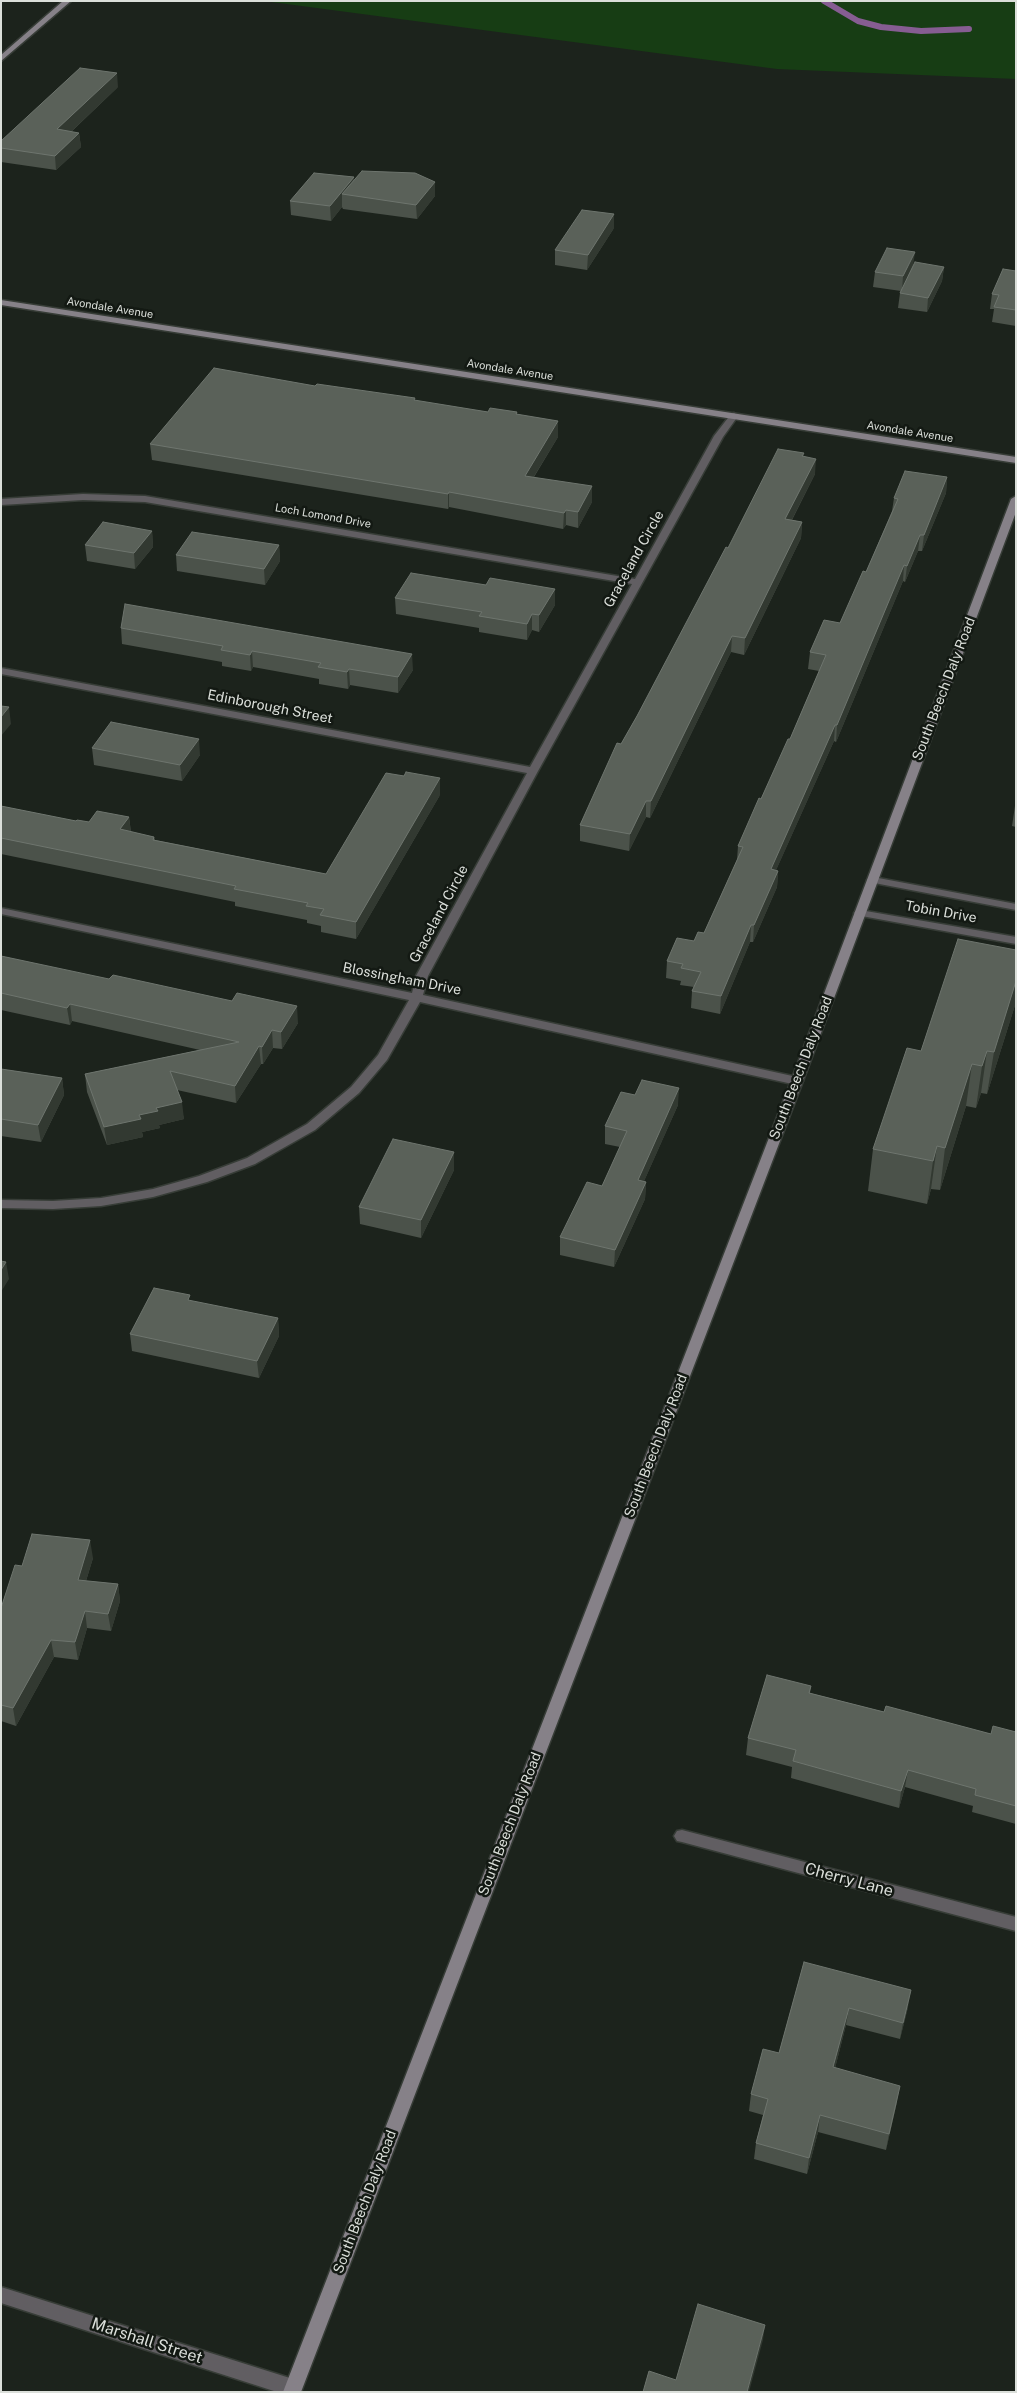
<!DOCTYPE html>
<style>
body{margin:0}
#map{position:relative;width:1017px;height:2393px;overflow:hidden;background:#1c231c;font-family:"Public Sans",sans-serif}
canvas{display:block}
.frame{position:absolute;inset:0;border:2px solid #dbdfda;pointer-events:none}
</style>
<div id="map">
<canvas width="1017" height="2393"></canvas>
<div class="frame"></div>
</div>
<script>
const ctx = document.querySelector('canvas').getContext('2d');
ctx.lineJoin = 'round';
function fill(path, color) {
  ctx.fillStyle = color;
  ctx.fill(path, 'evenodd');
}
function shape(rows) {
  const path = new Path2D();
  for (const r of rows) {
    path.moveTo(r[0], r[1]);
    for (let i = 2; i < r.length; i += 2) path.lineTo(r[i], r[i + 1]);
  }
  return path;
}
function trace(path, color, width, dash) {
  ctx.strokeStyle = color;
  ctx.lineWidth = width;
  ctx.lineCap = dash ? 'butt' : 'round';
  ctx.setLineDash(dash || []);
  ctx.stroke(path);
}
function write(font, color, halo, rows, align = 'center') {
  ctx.font = font + ' "Public Sans",sans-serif';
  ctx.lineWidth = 5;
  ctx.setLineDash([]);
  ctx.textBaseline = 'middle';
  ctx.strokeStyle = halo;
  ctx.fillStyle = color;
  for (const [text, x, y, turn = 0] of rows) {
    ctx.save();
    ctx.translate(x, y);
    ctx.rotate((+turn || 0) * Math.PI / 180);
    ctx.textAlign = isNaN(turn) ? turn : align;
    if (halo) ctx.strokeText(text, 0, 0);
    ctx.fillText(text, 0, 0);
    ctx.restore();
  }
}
fill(shape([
 [264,1,1016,1,1016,79,777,69]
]), '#173d14');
trace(shape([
 [824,1,858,21,881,27,921,31,969,29]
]), '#865d92', 6);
const street = shape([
 [734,413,738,416,723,437,538,771,428,976,423,995,797,1077,803,1081,801,1084,797,1085,420,1002,387,1060,359,1093,315,1130,255,1164,207,1182,153,1197,101,1206,53,1209,1,1208,1,1200,53,1201,101,1198,153,1189,199,1176,247,1158,307,1124,351,1087,378,1055,409,1000,1,914,1,908,412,993,416,976,527,773,1,674,1,668,530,767,632,584,145,502,83,500,1,505,1,499,83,494,145,496,635,579,714,436,731,414,734,413],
 [873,877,1016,904,1016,910,869,882,867,880,869,878,873,877],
 [860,910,1016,937,1016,944,856,915,854,913,856,911,860,910],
 [682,1830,1016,1917,1016,1931,682,1842,677,1841,674,1836,677,1831,682,1830],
 [1,2287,293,2379,299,2382,302,2388,300,2392,277,2392,1,2303,1,2287]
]);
const secondary = shape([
 [63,1,71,1,1,61,1,55,63,1],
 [1,300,1016,457,1016,463,1,305,1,300],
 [1016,496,1016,512,803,1081,301,2392,283,2392,791,1081,1011,499,1016,496]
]);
trace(street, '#373d37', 3);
trace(secondary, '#373d37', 3);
fill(street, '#615e62');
fill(secondary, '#868188');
fill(shape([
 [118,87,71,132,79,133,81,147,56,170,1,162,1,141],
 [354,177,354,180,435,196,417,219,343,209,342,207,331,221,291,215,290,201],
 [614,228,587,270,555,265,555,250],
 [913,266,944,267,942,281,927,312,898,308,900,293,901,291,873,287,875,272],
 [1016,271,1016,326,992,322,994,309,990,309,992,294],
 [315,386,488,412,517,412,517,414,558,437,534,477,592,502,578,528,566,525,563,529,449,507,448,509,152,460,150,444],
 [804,453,803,457,815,474,792,520,802,522,801,538,744,655,731,652,650,818,646,817,629,851,580,841,580,825,621,744,637,716,728,548],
 [947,477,946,493,922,551,918,551,905,582,903,581,836,742,834,741,776,870,778,871,777,887,753,942,750,942,720,1014,691,1008,692,991,694,987,680,985,681,981,666,978,667,961,704,933,737,860,738,846,790,739,819,671,808,669,810,652,840,623,866,572,892,511,894,498],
 [152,531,153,547,135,569,87,561,85,545],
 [279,545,280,561,265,585,177,571,176,555],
 [486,585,555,589,555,605,539,632,532,630,527,640,479,632,479,628,396,614,395,598],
 [121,628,413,670,398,693,350,685,348,689,319,684,319,679,253,667,251,671,222,666,222,662,122,644],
 [92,748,200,755,182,781,94,765],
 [440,795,356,939,321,932,321,926,307,923,307,920,235,906,235,902,1,854,1,806,76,821,89,822,129,817,131,832,154,837,155,840,326,874],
 [1016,799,1016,827,1012,826],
 [1016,950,1016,1002,987,1094,981,1093,976,1108,966,1106,940,1190,931,1189,927,1204,868,1191,873,1149,921,1051],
 [1,956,298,1023,282,1049,273,1048,263,1064,261,1064,236,1103,177,1090,184,1119,159,1125,160,1128,142,1132,143,1137,107,1145,87,1092,85,1074,200,1050,72,1021,70,1025,1,1010],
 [1,1069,62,1078,64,1095,41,1142,1,1136],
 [635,1095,678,1105,644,1181,646,1182,645,1199,614,1267,560,1255,560,1237,602,1186,620,1147,605,1144,605,1126],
 [454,1152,454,1170,421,1238,360,1224,359,1207],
 [278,1318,279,1336,259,1378,132,1351,130,1334],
 [93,1558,86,1581,118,1584,120,1601,111,1631,87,1628,78,1660,54,1657,16,1726,1,1721,1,1608,22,1566],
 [811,1686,810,1693,884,1712,991,1734,1016,1732,1016,1824,972,1812,973,1806,905,1787,899,1808,791,1778,792,1767,746,1755,748,1738],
 [804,1962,908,2007,900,2039,846,2025,835,2068,897,2102,886,2150,818,2132,807,2174,754,2159,756,2143,763,2115,749,2111,751,2094,779,2053]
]), '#4b524a');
fill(shape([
 [117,73,118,87,58,144,57,129],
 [79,133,81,147,56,170,55,156],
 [354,177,355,192,342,194,342,207,331,221,330,206],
 [435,182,435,196,417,219,416,205],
 [614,214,614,228,587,270,588,255],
 [915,252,913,267,902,291,903,276],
 [944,267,942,281,927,312,928,298],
 [558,421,558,437,525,491,525,476],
 [816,459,815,474,784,535,785,519],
 [947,477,946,493,922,551,924,535],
 [592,486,592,502,578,528,578,512],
 [449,492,449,507,448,509,448,494],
 [566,510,566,525,563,529,564,513],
 [802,522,801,538,744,655,745,638],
 [152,531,153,547,135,569,134,553],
 [920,535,918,551,905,582,907,566],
 [279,545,280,561,265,585,264,569],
 [904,565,903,581,836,742,837,725],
 [555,589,555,605,539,632,539,615],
 [532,614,532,630,527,640,527,624],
 [732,636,731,652,650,818,651,801],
 [252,651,253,667,251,671,250,655],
 [412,654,413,670,398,693,398,677],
 [349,669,350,685,348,689,347,672],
 [9,707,11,724,1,736,1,717],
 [835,725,834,741,769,886,771,869],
 [199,739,200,755,182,781,180,765],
 [440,778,440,795,356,939,356,922],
 [646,801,646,817,629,851,630,834],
 [129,817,131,834,120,829],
 [778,871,777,887,753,942,754,925],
 [751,925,750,942,720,1014,721,996],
 [1016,981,1016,1002,987,1094,994,1052],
 [70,1004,72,1021,70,1025,67,1008],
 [297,1006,298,1023,282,1049,281,1032],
 [272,1030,273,1048,263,1064,262,1047],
 [259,1046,261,1064,236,1103,235,1086],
 [987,1051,981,1093,976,1108,982,1066],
 [972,1064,966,1106,940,1190,945,1148],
 [62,1078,64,1095,41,1142,38,1125],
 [679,1088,678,1105,637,1197,638,1180],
 [182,1102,184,1119,159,1125,160,1128,142,1132,143,1137,107,1145,104,1127,156,1108],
 [937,1146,931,1189,927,1204,933,1161],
 [454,1152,454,1170,421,1238,421,1220],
 [646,1182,645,1199,614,1267,615,1250],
 [6,1262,9,1279,1,1292,1,1270],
 [278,1318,279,1336,259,1378,257,1361],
 [90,1540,93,1558,81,1597,78,1580],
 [118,1584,120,1601,111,1631,108,1614],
 [85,1611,87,1628,78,1660,75,1642],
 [51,1640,54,1657,16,1726,13,1708],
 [908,1770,905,1787,899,1808,901,1791],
 [911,1990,908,2007,900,2039,903,2023],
 [849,2008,846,2025,831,2084,833,2067],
 [900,2086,897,2102,886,2150,889,2134],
 [820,2115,818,2132,807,2174,809,2158],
 [765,2325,763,2340,749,2392,747,2392]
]), '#323931');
const building = shape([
 [80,68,117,73,57,129,79,133,55,156,1,148,1,141,80,68],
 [362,171,415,173,435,182,416,205,342,194,362,171],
 [314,173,354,177,330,206,290,201,314,173],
 [582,210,614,214,588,255,555,250,582,210],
 [887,248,915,252,903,276,875,272,887,248],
 [915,262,944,267,928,298,900,293,915,262],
 [1003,269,1016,271,1016,310,994,307,999,295,992,294,1003,269],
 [214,368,315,386,317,384,415,398,414,400,488,412,490,408,517,412,516,414,558,421,525,476,592,486,578,512,566,510,564,513,449,492,448,494,150,444,214,368],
 [778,449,804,453,802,456,816,459,785,519,802,522,745,638,732,636,651,801,646,801,630,834,580,825,617,743,621,744,637,716,726,547,728,548,778,449],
 [905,471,947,477,924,535,920,535,907,566,904,565,837,725,835,725,771,869,778,871,754,925,751,925,721,996,692,991,701,972,681,968,683,964,667,961,677,938,694,941,698,932,704,933,743,847,738,846,759,798,761,799,788,739,790,739,826,655,810,652,824,620,840,623,863,571,866,572,898,499,894,498,905,471],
 [103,522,152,531,134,553,85,545,103,522],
 [192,532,279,545,264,569,176,555,192,532],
 [411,573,486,585,490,578,555,589,539,615,532,614,527,624,479,616,482,612,395,598,411,573],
 [125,604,412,654,398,677,349,669,347,672,318,667,321,663,252,651,250,655,221,650,223,646,121,628,125,604],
 [1,706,9,707,1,717,1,706],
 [111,722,199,739,180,765,92,748,111,722],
 [406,772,440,778,356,922,320,915,324,909,306,906,308,903,234,889,236,886,1,838,1,806,76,821,77,820,89,822,97,811,129,817,120,829,154,837,153,840,326,874,386,773,404,776,406,772],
 [958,939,1016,950,1016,981,994,1052,987,1051,982,1066,972,1064,945,1148,937,1146,933,1161,873,1149,907,1048,921,1051,958,939],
 [1,956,109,979,113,975,232,1001,237,993,297,1006,281,1032,272,1030,262,1047,259,1046,235,1086,170,1071,182,1102,156,1108,158,1111,139,1115,141,1119,104,1127,85,1074,239,1042,70,1004,67,1008,1,993,1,956],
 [1,1069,62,1078,38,1125,1,1119,1,1069],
 [642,1080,679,1088,638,1180,646,1182,615,1250,560,1237,587,1182,602,1186,627,1131,605,1126,621,1092,635,1095,642,1080],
 [393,1139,454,1152,421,1220,359,1207,393,1139],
 [1,1261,6,1262,1,1270,1,1261],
 [154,1288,190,1295,188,1300,278,1318,257,1361,130,1334,154,1288],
 [32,1534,90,1540,78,1580,118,1584,108,1614,85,1611,75,1642,51,1640,13,1708,1,1705,1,1608,15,1565,22,1566,32,1534],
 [767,1675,811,1686,809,1693,884,1712,886,1706,991,1734,993,1726,1016,1732,1016,1806,975,1795,976,1789,908,1770,901,1791,793,1761,796,1750,748,1738,767,1675],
 [804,1962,911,1990,903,2023,849,2008,833,2067,900,2086,889,2134,820,2115,809,2158,756,2143,768,2099,751,2094,763,2049,779,2053,804,1962],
 [698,2304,765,2325,747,2392,643,2392,649,2371,676,2380,698,2304]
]);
fill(building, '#5a6159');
trace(building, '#6e756e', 1);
write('11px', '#dbdfda', '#131913', [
 ["Avondale Avenue",110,308,9],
 ["Avondale Avenue",510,370,9],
 ["Avondale Avenue",910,432,9],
 ["Loch Lomond Drive",323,516,10]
]);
write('14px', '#dbdfda', '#131913', [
 ["Graceland Circle",634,559,-61],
 ["South Beech Daly Road",944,689,-69],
 ["Edinborough Street",270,707,11],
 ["Tobin Drive",941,912,10],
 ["Graceland Circle",439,914,-62],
 ["Blossingham Drive",402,979,11],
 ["South Beech Daly Road",801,1068,-69],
 ["South Beech Daly Road",656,1446,-69],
 ["South Beech Daly Road",510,1824,-69],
 ["South Beech Daly Road",365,2202,-69]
]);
write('16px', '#dbdfda', '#131913', [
 ["Cherry Lane",849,1880,15],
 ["Marshall Street",147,2341,18]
]);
</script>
